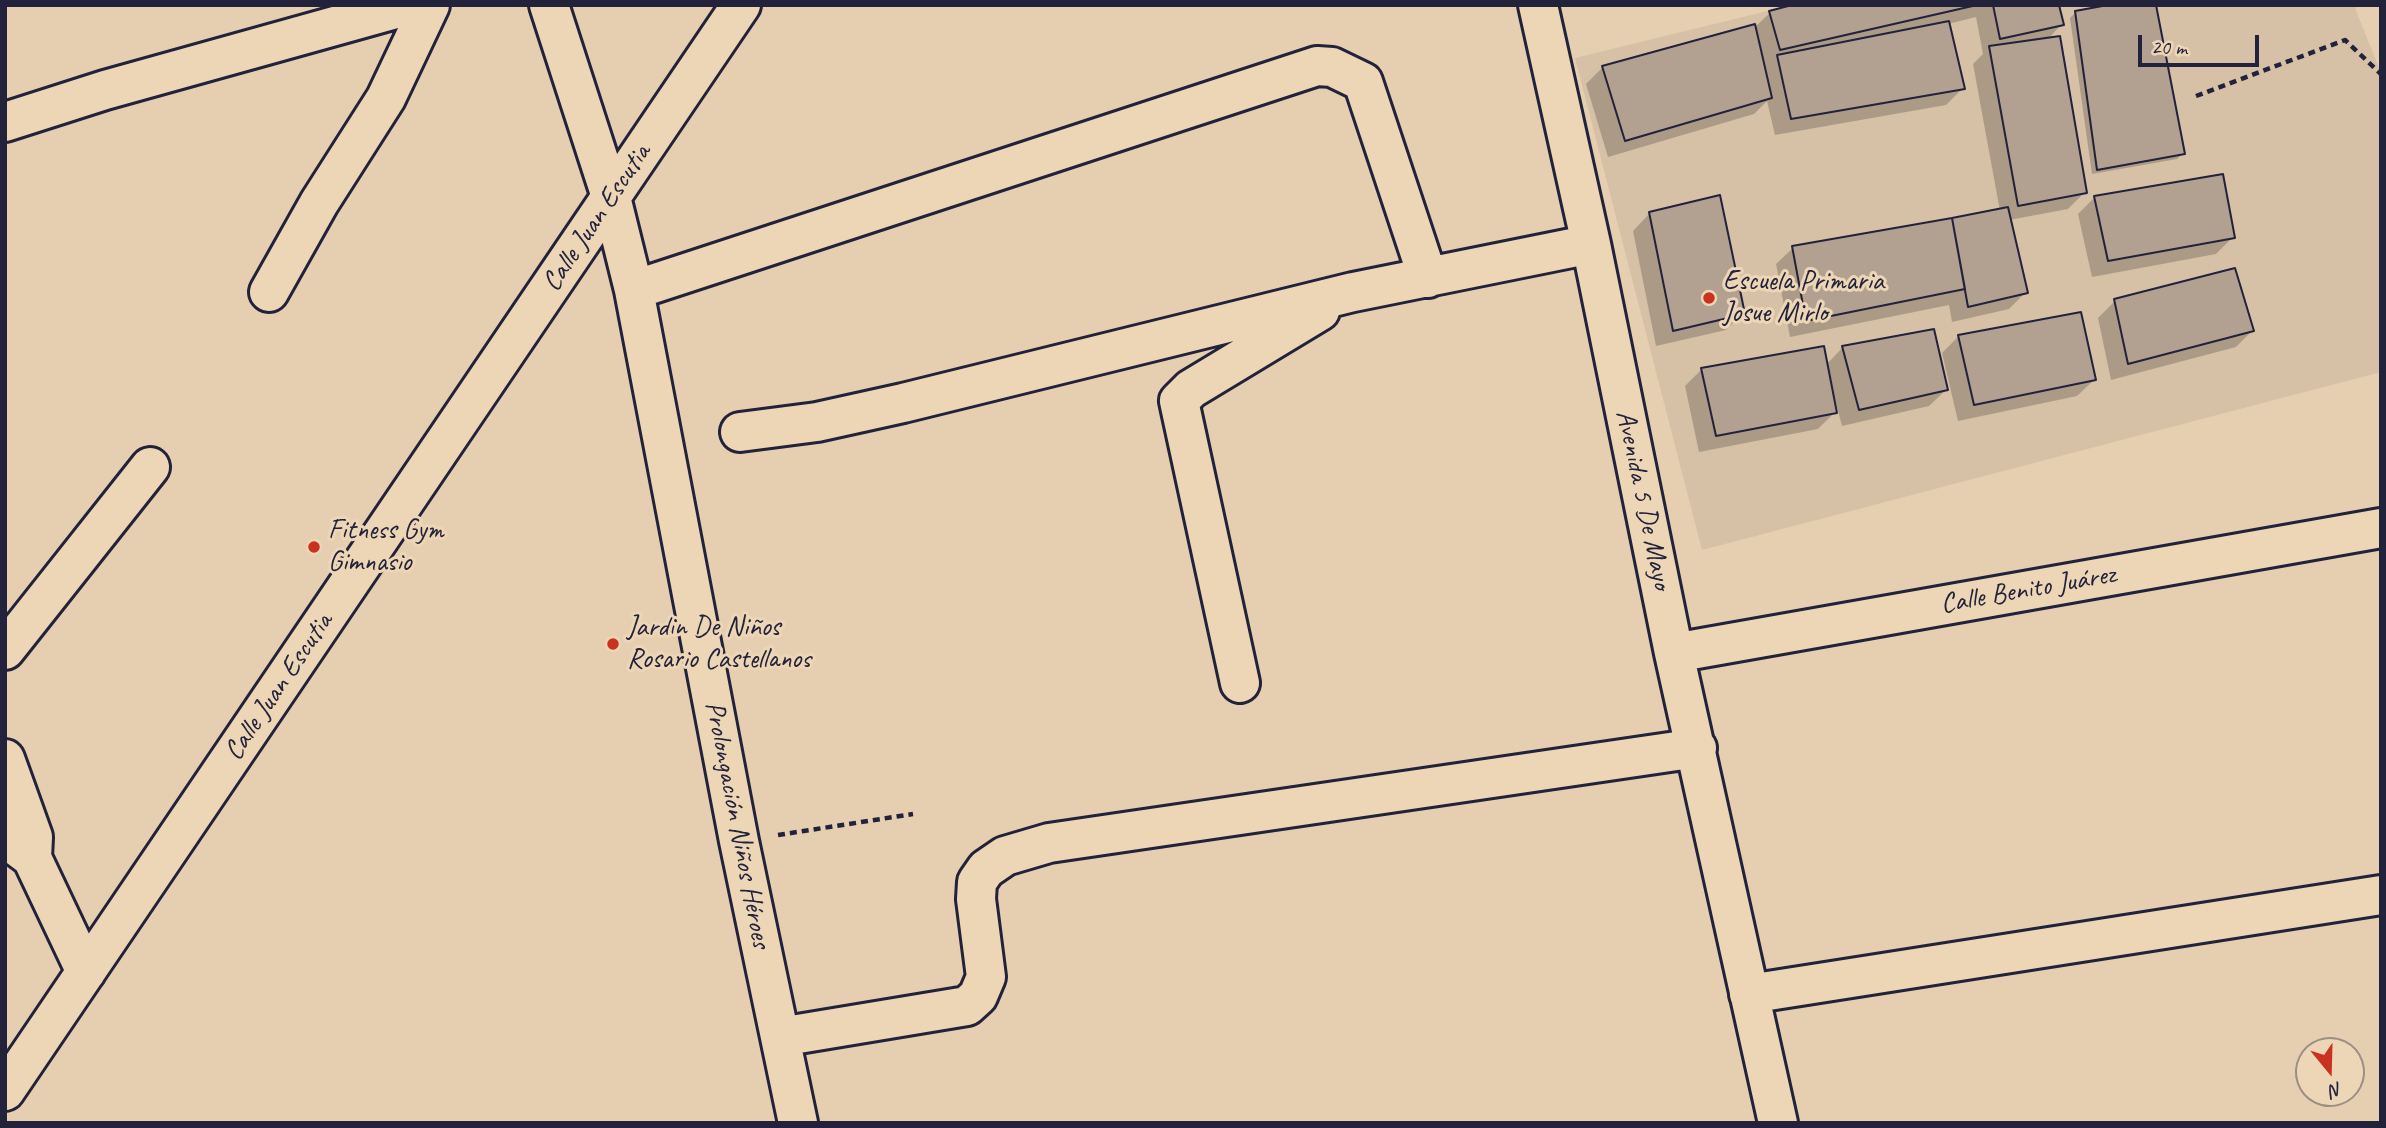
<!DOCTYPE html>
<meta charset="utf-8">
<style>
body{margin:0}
#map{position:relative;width:2386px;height:1128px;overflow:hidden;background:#e5cfb0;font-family:Caveat,sans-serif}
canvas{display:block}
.frame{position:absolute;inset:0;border:7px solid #22223b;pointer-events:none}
.north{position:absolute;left:2295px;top:1037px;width:70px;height:70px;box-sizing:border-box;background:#edd6b5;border:2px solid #9c8e84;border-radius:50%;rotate:161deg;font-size:19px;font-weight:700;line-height:28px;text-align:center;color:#22223b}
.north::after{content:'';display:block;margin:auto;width:24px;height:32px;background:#c8321e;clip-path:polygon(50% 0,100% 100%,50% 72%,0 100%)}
.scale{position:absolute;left:2138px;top:35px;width:121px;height:32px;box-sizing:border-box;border:4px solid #22223b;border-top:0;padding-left:9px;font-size:21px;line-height:24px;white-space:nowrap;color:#22223b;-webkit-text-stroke:5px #edd6b5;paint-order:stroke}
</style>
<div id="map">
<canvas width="2386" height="1128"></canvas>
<div class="frame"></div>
<div class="north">N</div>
<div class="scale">20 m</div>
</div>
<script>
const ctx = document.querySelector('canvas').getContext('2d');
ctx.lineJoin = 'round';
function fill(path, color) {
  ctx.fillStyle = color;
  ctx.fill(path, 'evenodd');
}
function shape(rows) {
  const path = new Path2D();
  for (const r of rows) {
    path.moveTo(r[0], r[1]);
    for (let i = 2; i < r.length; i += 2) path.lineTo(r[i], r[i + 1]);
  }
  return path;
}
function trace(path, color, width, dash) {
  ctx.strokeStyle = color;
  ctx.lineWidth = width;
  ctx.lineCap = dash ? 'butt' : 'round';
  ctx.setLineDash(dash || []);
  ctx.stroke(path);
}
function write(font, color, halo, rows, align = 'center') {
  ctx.font = font + ' Caveat,sans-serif';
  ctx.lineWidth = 6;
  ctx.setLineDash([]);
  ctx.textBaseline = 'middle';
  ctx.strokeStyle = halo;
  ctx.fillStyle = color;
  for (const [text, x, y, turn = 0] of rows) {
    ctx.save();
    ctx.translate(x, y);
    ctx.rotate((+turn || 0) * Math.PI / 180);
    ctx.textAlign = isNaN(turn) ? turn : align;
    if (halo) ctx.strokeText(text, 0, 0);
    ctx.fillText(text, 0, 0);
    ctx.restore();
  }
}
fill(shape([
 [1792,5,2362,5,2355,8,2381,73,2381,372,1702,550,1575,58]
]), '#d6c1a7');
fill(shape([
 [1800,5,2057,5,2062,24,2047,40,2085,192,2068,209,2009,220,2026,292,2009,309,1952,322,1949,305,1790,337,1776,264,1793,248,2000,211,1973,64,1983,54,1976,17,1948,24,1963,88,1946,105,1775,135,1767,101,1754,114,1608,157,1586,84,1603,67,1754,28,1770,13],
 [2075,13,2183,153,2177,159,2092,174,2070,18],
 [2095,197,2233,237,2216,254,2092,277,2078,214],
 [1649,214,1743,313,1726,330,1656,346,1633,231],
 [2115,301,2252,331,2236,347,2111,380,2098,318],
 [1959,336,2094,380,2077,396,1958,421,1942,353],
 [1843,347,1946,390,1929,406,1842,426,1835,399,1832,400,1835,412,1818,429,1699,452,1685,386,1702,369,1826,365]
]), '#0003');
const building = shape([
 [1792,5,1977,5,1780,50,1769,11,1792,5],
 [1993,5,2059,5,2064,25,2000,39,1993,5],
 [2108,5,2156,5,2185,154,2097,170,2075,11,2108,5],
 [1949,21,1965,89,1791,119,1777,55,1949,21],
 [1755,24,1772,98,1625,141,1602,66,1755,24],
 [2060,36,2087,193,2018,206,1989,46,2060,36],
 [2223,174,2235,238,2108,261,2094,196,2223,174],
 [1720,195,1745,314,1673,331,1649,212,1720,195],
 [2008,207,2028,293,1968,307,1952,218,2008,207],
 [1952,218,1965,289,1806,321,1792,246,1952,218],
 [2235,268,2254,331,2128,364,2114,299,2235,268],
 [2081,312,2096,380,1974,405,1958,335,2081,312],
 [1934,329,1948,390,1859,410,1842,346,1934,329],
 [1824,346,1837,413,1716,436,1701,368,1824,346]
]);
fill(building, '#b2a191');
trace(building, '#22223b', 2);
const minor = shape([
 [549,5,611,197,634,290,739,841,798,1123],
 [1538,5,1591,244,1674,653,1778,1123],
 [5,122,105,90,410,5],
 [634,290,1317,66,1332,67,1363,82,1428,278],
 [269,292,319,203,386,98,430,5],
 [740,432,817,422,903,403,1353,292,1591,244],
 [5,650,150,467],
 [1674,653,2381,528],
 [1240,683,1179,401,1191,389,1320,311],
 [5,759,33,837,32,858],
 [5,832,8,840,32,858,86,972],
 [1749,994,2381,895],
 [780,1037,967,1006,978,996,986,977,976,899,977,882,986,869,1005,856,1049,843,1697,748],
 [5,1091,741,5]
]);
trace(minor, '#22223b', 44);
trace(shape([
 [2196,96,2345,40,2381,74],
 [778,835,913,814]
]), '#22223b', 4.5, [7, 5]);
trace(minor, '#edd6b5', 38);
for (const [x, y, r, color] of [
 [1709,298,7,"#c8321e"],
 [314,547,7,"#c8321e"],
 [613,644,7,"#c8321e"]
]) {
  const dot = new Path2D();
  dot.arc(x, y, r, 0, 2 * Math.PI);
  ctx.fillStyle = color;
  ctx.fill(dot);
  trace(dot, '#edd6b5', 2.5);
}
write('28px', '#22223b', '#edd6b5', [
 ["Calle Juan Escutia",597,218,-56],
 ["Avenida 5 De Mayo",1643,500,78],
 ["Calle Benito Juárez",2028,590,-10],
 ["Calle Juan Escutia",279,687,-56],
 ["Prolongación Niños Héroes",737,825,79]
]);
write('28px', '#22223b', '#edd6b5', [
 ["Escuela Primaria",1723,282],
 ["Josue Mirlo",1723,314],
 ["Fitness Gym",328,531],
 ["Gimnasio",328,563],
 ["Jardin De Niños",627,628],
 ["Rosario Castellanos",627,660]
], 'left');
</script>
